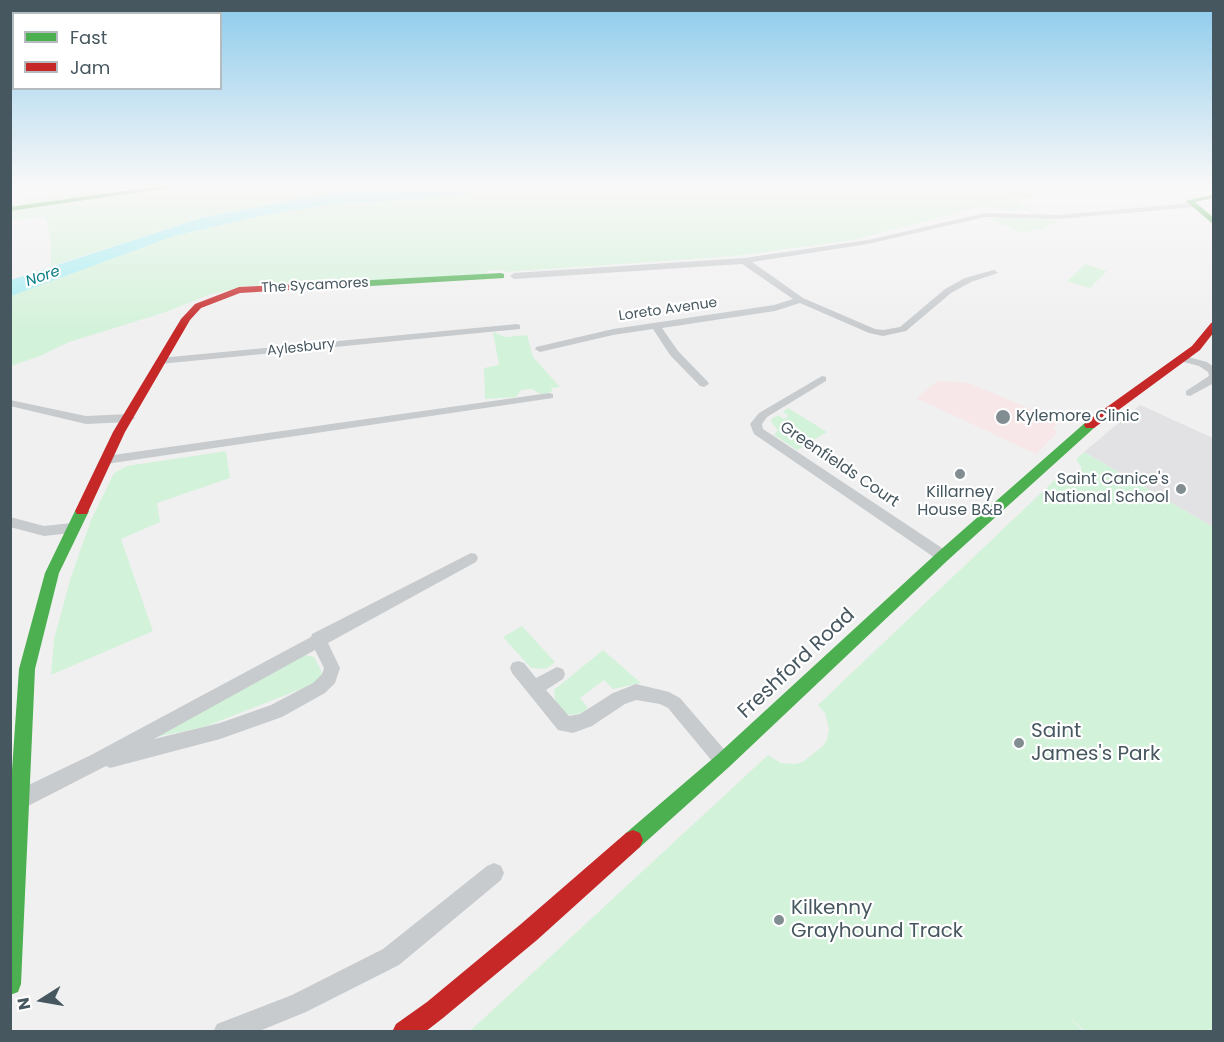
<!DOCTYPE html>
<style>
body{margin:0}
#map{position:relative;width:1224px;height:1042px;overflow:hidden;background:#f1f0f0;font-family:Poppins,sans-serif}
canvas{display:block}
.frame{position:absolute;inset:0;border:12px solid #46575f;pointer-events:none}
.legend{position:absolute;left:12px;top:12px;width:210px;height:78px;box-sizing:border-box;background:#fff;border:2px solid #b5bcbf;margin:0;padding:8px 10px;list-style:none;font-size:18px;color:#46575f}
.legend li{display:flex;align-items:center;gap:12px;height:30px}
.legend b{width:30px;border:2px solid #b5bcbf}
.north{position:absolute;left:12px;top:970px;width:60px;height:60px;-webkit-text-stroke:4px #fff;paint-order:stroke;rotate:259deg;font-size:16px;font-weight:700;line-height:24px;text-align:center;color:#46575f}
.north::after{content:'';display:block;margin:auto;width:21px;height:27px;background:#46575f;clip-path:polygon(50% 0,100% 100%,50% 72%,0 100%)}
</style>
<div id="map">
<canvas width="1224" height="1042"></canvas>
<div class="frame"></div>
<ul class="legend">
<li><b style="height:8px;background:#4caf50"></b>Fast</li>
<li><b style="height:8px;background:#c62828"></b>Jam</li>
</ul>
<div class="north">N</div>
</div>
<script>
const ctx = document.querySelector('canvas').getContext('2d');
ctx.lineJoin = 'round';
function fill(path, color) {
  ctx.fillStyle = color;
  ctx.fill(path, 'evenodd');
}
function shape(rows) {
  const path = new Path2D();
  for (const r of rows) {
    path.moveTo(r[0], r[1]);
    for (let i = 2; i < r.length; i += 2) path.lineTo(r[i], r[i + 1]);
  }
  return path;
}
function trace(path, color, width, dash) {
  ctx.strokeStyle = color;
  ctx.lineWidth = width;
  ctx.lineCap = dash ? 'butt' : 'round';
  ctx.setLineDash(dash || []);
  ctx.stroke(path);
}
function write(font, color, halo, rows, align = 'center') {
  ctx.font = font + ' Poppins,sans-serif';
  ctx.lineWidth = 4.5;
  ctx.setLineDash([]);
  ctx.textBaseline = 'middle';
  ctx.strokeStyle = halo;
  ctx.fillStyle = color;
  for (const [text, x, y, turn = 0] of rows) {
    ctx.save();
    ctx.translate(x, y);
    ctx.rotate((+turn || 0) * Math.PI / 180);
    ctx.textAlign = isNaN(turn) ? turn : align;
    if (halo) ctx.strokeText(text, 0, 0);
    ctx.fillText(text, 0, 0);
    ctx.restore();
  }
}
fill(shape([
 [1140,405,1213,438,1213,527,1084,452]
]), '#e2e1e3');
fill(shape([
 [938,381,969,383,1061,422,1053,427,1057,433,1036,454,916,398]
]), '#f8e7e8');
fill(shape([
 [82,185,122,185,116,194,20,207,28,199,77,192],
 [194,185,281,185,282,197,348,188,407,185,335,193,204,217,51,266,51,241,46,217,11,220,11,211],
 [1050,185,1025,189,1036,197,1014,200,1034,212,1017,209,1017,211,998,210,987,205,853,240,735,256,506,272,502,270,487,271,486,274,365,281,356,279,246,286,208,295,166,312,69,342,40,356,11,366,10,296,174,236,264,215,334,204,418,199,499,189,550,186],
 [1008,217,1055,220,1057,222,1042,229,1021,232,987,218],
 [1085,264,1107,271,1090,288,1067,281],
 [493,332,505,337,527,335,533,357,560,387,551,388,552,392,541,394,532,389,521,390,516,397,485,399,484,368,499,365],
 [788,408,827,432,797,450,774,435,778,430,771,422,773,421,770,420,778,415,784,419,789,416,783,412],
 [226,451,230,478,157,503,160,522,121,539,153,631,51,675,54,639,71,577,91,520,114,473,127,466],
 [1084,452,1213,527,1213,1031,1085,1031,1069,1017,1083,1031,470,1031,768,755,781,763,796,764,804,761,823,746,827,740,829,729,825,713,818,705,1061,474,1070,476,1076,474,1082,469,1076,459],
 [522,626,555,662,546,669,531,668,503,637],
 [603,650,641,683,613,689,604,680,580,698,588,708,582,713,570,715,563,712,555,700,554,690],
 [301,654,314,657,321,670,321,677,314,684,204,727,151,738]
]), '#d3f2da');
fill(shape([
 [407,185,582,185,499,189,418,199,334,204,264,215,174,236,11,296,11,280,204,217,335,193]
]), '#a5edf2');
fill(shape([
 [1192,203,1195,203,1195,207,1058,219,985,217,868,244,752,262,803,298,875,329,883,330,900,327,945,289,965,278,994,270,998,273,971,282,951,293,906,331,883,336,869,333,800,303,775,311,662,328,678,351,708,382,709,384,704,387,700,386,670,355,653,329,613,335,540,352,535,349,536,347,613,329,774,305,793,299,742,264,514,279,510,276,514,273,744,258,868,240,985,213,1058,215,1192,203],
 [517,324,520,325,520,329,160,364,155,361,160,358,517,324],
 [1184,356,1207,362,1214,367,1214,383,1190,396,1186,395,1186,391,1209,376,1208,372,1199,366,1180,361,1179,359,1184,356],
 [822,376,826,377,826,381,767,417,762,424,763,429,948,552,950,556,948,560,938,560,754,434,750,424,759,413,822,376],
 [549,393,553,394,553,398,106,464,100,460,106,456,549,393],
 [10,400,86,416,129,414,135,418,129,422,86,424,10,406,10,400],
 [10,517,44,526,72,523,79,528,72,533,44,536,10,527,10,517],
 [471,553,476,554,478,558,476,562,328,643,340,668,335,683,325,693,282,717,220,739,110,768,106,766,28,806,21,808,14,806,12,799,14,792,91,755,311,637,312,634,471,553],
 [315,650,324,668,322,674,313,683,271,705,220,723,154,739,315,650],
 [518,661,524,663,536,678,557,667,563,669,565,674,563,679,546,690,569,716,580,714,613,693,636,684,669,692,680,698,729,755,732,761,729,767,723,770,717,767,668,708,660,704,636,700,625,704,592,726,573,733,558,730,512,673,510,668,512,663,518,661],
 [494,863,501,866,504,873,501,880,399,965,306,1012,257,1032,213,1032,217,1024,292,995,383,949,487,866,494,863]
]), '#c7cbce');
fill(shape([
 [167,185,189,185,10,211,10,207,167,185],
 [1214,194,1214,198,1195,202,1214,218,1214,225,1186,201,1214,194],
 [501,273,504,274,504,278,354,287,350,284,354,281,501,273],
 [1090,421,1094,422,1096,425,1094,428,948,560,729,767,640,847,633,850,626,847,623,840,626,833,717,755,938,552,1086,422,1090,421],
 [82,506,89,511,59,573,35,669,21,984,18,992,10,995,10,799,19,669,45,573,75,511,82,506]
]), '#4caf50');
fill(shape([
 [354,281,358,284,357,286,240,293,201,308,190,320,125,432,87,514,77,514,75,511,113,432,181,319,195,304,239,287,354,281],
 [1214,322,1214,332,1200,350,1094,428,1086,428,1084,425,1086,422,1192,346,1211,323,1214,322],
 [633,830,640,833,643,840,640,847,537,940,443,1018,425,1032,392,1032,396,1024,427,1002,521,924,626,833,633,830]
]), '#c62828');
const sky = ctx.createLinearGradient(0, 0, 0, 331);
sky.addColorStop(0, '#8dcbec');
sky.addColorStop(0.56, '#f9f8f8');
sky.addColorStop(1, '#f9f8f800');
ctx.fillStyle = sky;
ctx.fillRect(0, 0, 1224, 331);
for (const [x, y, r, color] of [
 [1003,417,8,"#828d92"],
 [960,474,6,"#828d92"],
 [1181,489,6,"#828d92"],
 [1019,743,6,"#828d92"],
 [779,920,6,"#828d92"]
]) {
  const dot = new Path2D();
  dot.arc(x, y, r, 0, 2 * Math.PI);
  ctx.fillStyle = color;
  ctx.fill(dot);
  trace(dot, '#fff', 2);
}
write('14px', '#46575f', '#fff', [
 ["The Sycamores",315,286,-3],
 ["Loreto Avenue",668,310,-8],
 ["Aylesbury",301,348,-6]
]);
write('italic 15px', '#067d84', '#fff', [
 ["Nore",43,277,-19]
]);
write('16px', '#46575f', '#fff', [
 ["Kylemore Clinic",1016,417],
 ["Saint Canice's",1169,480,"right"],
 ["National School",1169,498,"right"],
 ["Killarney",960,493,"center"],
 ["House B&B",960,511,"center"]
], 'left');
write('16px', '#46575f', '#fff', [
 ["Greenfields Court",839,465,34]
]);
write('20px', '#46575f', '#fff', [
 ["Freshford Road",797,664,-43]
]);
write('20px', '#46575f', '#fff', [
 ["Saint",1031,732],
 ["James's Park",1031,755],
 ["Kilkenny",791,909],
 ["Grayhound Track",791,932]
], 'left');
</script>
